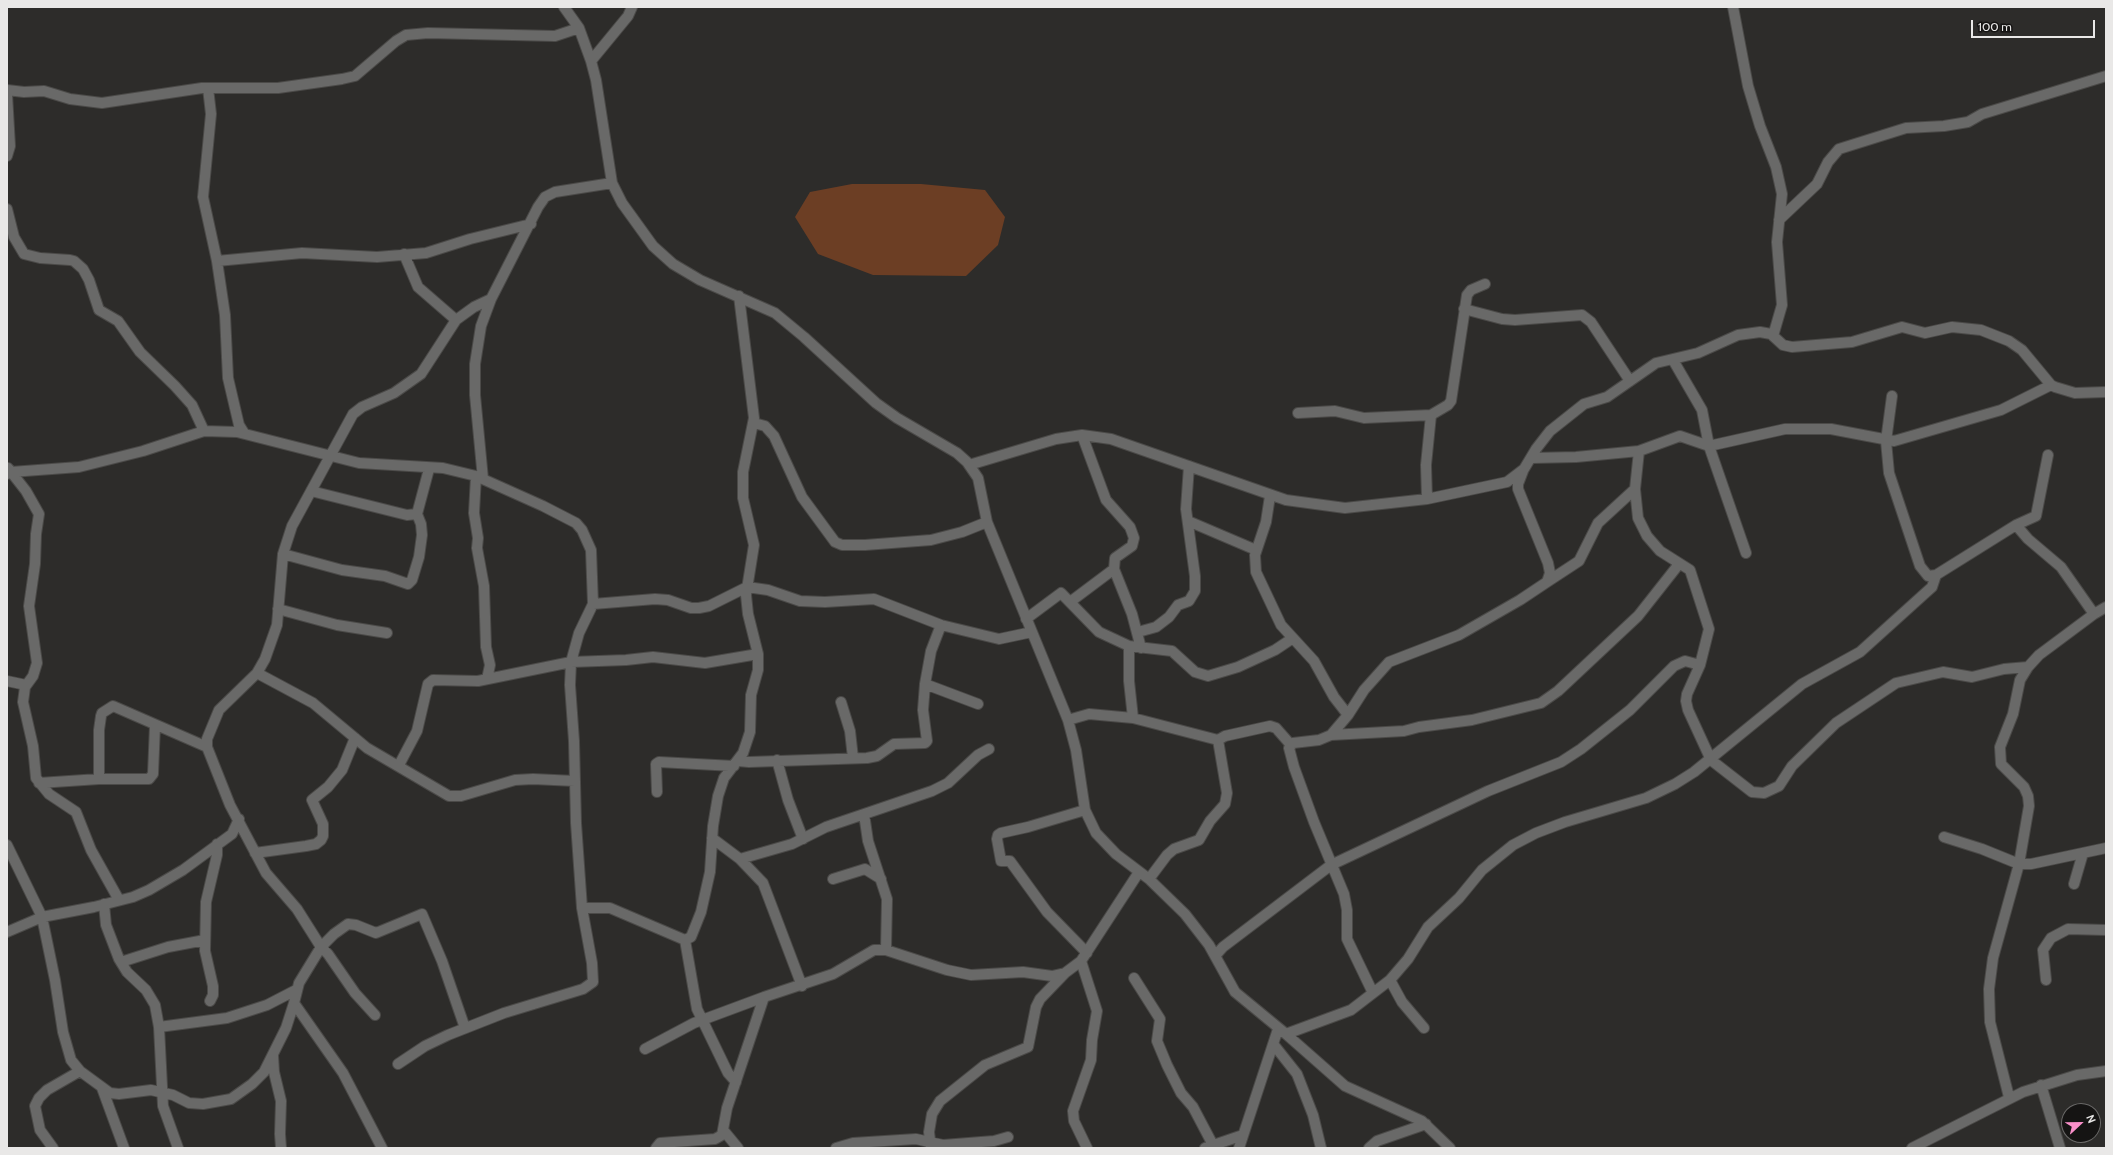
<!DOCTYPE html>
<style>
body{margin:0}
#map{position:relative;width:2113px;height:1155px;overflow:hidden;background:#2d2c2a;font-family:Cabin,sans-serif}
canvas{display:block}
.frame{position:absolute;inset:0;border:8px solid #e9e8e7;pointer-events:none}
.north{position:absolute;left:2061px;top:1103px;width:40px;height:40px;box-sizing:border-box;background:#151413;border:1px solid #6a6968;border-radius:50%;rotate:68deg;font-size:11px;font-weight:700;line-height:16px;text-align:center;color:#e9e8e7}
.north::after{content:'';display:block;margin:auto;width:14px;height:18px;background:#f98fc9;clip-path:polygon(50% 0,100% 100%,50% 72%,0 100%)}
.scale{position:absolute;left:1971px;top:20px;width:124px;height:18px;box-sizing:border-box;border:2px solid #e9e8e7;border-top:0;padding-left:5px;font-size:12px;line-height:14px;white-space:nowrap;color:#e9e8e7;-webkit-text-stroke:3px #151413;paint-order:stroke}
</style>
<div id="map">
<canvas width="2113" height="1155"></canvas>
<div class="frame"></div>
<div class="north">N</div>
<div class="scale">100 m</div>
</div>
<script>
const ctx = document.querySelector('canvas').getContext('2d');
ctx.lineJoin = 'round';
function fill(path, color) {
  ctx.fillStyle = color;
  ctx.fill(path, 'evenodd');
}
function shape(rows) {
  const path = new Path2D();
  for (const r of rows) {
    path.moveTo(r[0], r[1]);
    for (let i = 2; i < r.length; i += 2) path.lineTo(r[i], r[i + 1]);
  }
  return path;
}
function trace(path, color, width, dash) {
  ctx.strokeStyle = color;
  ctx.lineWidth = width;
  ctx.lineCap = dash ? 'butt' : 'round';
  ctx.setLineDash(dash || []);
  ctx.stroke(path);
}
fill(shape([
 [852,184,921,184,985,190,1005,217,998,245,966,276,873,275,818,254,795,217,810,192]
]), '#6c3e24');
const minor = shape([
 [564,7,579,28,591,61,596,80,612,183,622,203,653,246,673,264,700,280,775,313,804,337,876,403,897,418,957,453,967,462,978,478,987,522,1068,720,1076,750,1085,810,1096,833,1116,854,1149,879,1185,914,1209,945,1235,992,1286,1034,1345,1086,1422,1121,1450,1148],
 [1733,7,1748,86,1760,126,1776,167,1782,194,1777,242,1782,305,1773,336],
 [591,61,628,16,632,7],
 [208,88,211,114,203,197,217,261,225,315,228,378,239,425,244,433],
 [7,90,24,92,44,91,70,99,102,103,202,88,278,88,342,79,355,76,396,41,406,35,428,33,555,36,579,28],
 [7,94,10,146,7,156],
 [7,209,14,237,24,254,40,258,70,260,74,261,83,269,89,280,99,310,118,321,140,352,175,386,192,405,204,431],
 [1779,220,1817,184,1828,162,1839,149,1906,128,1944,126,1968,122,1982,114,2106,76],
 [404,254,418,287,456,320],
 [217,261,302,253,377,257,426,253,470,239,531,224],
 [1464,309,1502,319,1515,320,1582,315,1591,322,1630,381],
 [1673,360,1702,410,1709,446,1746,553],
 [1892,396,1886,441,1889,473,1920,566,1928,576,1936,575,2016,525,2036,516,2048,455],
 [1298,413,1335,411,1364,418,1431,415],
 [754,423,765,426,774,436,802,497,835,542,842,545,865,545,931,540,962,532,987,522],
 [1082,435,1106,500,1130,527,1134,538,1132,546,1115,558,1114,569,1132,614,1141,648],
 [1639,451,1635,489,1638,518,1647,536,1660,551,1690,570,1709,629,1700,665,1687,694,1686,701,1688,710,1711,760,1752,792,1764,793,1779,786,1792,766,1836,723,1896,683,1943,672,1972,677,2004,669,2028,667],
 [1532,458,1576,457,1639,451,1680,436,1709,446,1785,429,1831,429,1894,441,2001,410,2051,385],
 [969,465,1056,439,1082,435,1111,439,1286,500,1345,508,1427,499,1507,482,1524,469,1536,449,1550,431,1584,404,1607,397,1656,363,1698,353,1738,335,1760,332,1771,334,1783,345,1792,347,1852,342,1902,327,1925,333,1952,327,1981,330,2009,341,2022,350,2051,385,2055,387,2075,393,2106,392],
 [8,468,26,491,39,514,36,534,35,564,29,606,37,663,33,676,25,687,23,702,33,746,36,778,49,794,76,812,91,850,119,900],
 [7,474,11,472,79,467,143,451,204,431,237,432,359,463,443,468,476,476,543,506,576,523,582,530,591,550,593,604,579,633,571,662,570,685,574,741,576,823,582,908,592,963,593,982,583,989,504,1013,448,1035,425,1046,398,1064],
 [476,476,474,513,478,538,477,548,484,586,486,647,490,665,487,679],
 [483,479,475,395,475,364,481,326,491,299,538,207,545,197,555,192,612,183],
 [311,491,407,515,417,514,429,469],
 [1270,496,1266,522,1255,555,1256,572,1281,625,1314,661,1334,697,1348,715],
 [1427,499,1426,465,1431,415,1448,405,1451,401,1467,295,1471,290,1485,284],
 [1188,521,1256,550],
 [2016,525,2028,539,2061,567,2094,614],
 [283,554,342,570,385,576,408,584,412,580,419,557,422,535,421,524,417,514],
 [1547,582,1579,561,1598,523,1635,489],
 [1070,602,1114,569],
 [593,604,655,599,668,600,691,608,699,608,709,606,747,587,768,590,800,601,825,602,874,599,941,625],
 [278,609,337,625,387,633],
 [1026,619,1061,593,1099,632,1129,646,1172,651,1195,672,1208,676,1238,667,1275,650,1293,638],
 [1138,632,1156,627,1169,617,1178,605,1189,601,1195,591,1195,576,1186,509,1189,466],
 [1129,646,1129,681,1133,718],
 [257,673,313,703,367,748,449,796,461,796,515,780,533,779,575,781],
 [7,681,26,685],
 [925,684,978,704],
 [841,702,850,731,853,758],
 [1068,720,1089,714,1133,718,1218,740,1225,736,1270,726,1276,728,1291,745],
 [1331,735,1404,731,1419,727,1472,720,1541,703,1558,691,1638,616,1679,564],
 [777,760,788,800,803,839],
 [738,761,749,762,867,758,877,756,894,744,925,743,927,741,923,710,925,684,931,651,941,625,999,639,1032,632],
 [399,765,417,731,428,684,433,680,478,681,571,662,626,660,653,657,705,663,758,654],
 [99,779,99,730,101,716,102,713,113,706,207,747],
 [39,783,99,779,149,779,153,774,155,725],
 [657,792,656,764,659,762,734,766],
 [1085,810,1028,827,1001,833,998,835,997,839,1001,861,1010,861,1047,912,1087,953],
 [864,814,868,841,887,899,886,950],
 [1944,837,1982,849,2019,864,2031,864,2106,848],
 [712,838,740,859,763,883,802,986],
 [7,845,42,917,55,980,63,1032,71,1060,80,1071,110,1093,119,1094,151,1090,173,1095,189,1103,203,1104,231,1099,252,1084,264,1072,286,1028,294,1003],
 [255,853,306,846,316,844,321,840,323,836,323,824,312,800,328,787,342,770,355,738],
 [740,859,792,844,826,827,932,791,948,783,978,755,989,749],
 [833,879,865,869,881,879],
 [1149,879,1167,855,1174,849,1199,840,1210,821,1225,804,1227,793,1218,740],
 [2074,884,2083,853],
 [104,904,106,925,119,959,127,972,146,990,155,1005,159,1027,163,1106,178,1148],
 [582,908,610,908,685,940,691,937,701,912,710,872,713,826,718,796,724,778,743,753,750,732,751,695,758,670,758,654,748,614,746,595,754,545,743,498,743,472,754,418,739,296],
 [7,932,42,917,94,907,133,897,149,890,183,870,232,834,239,819],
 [685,940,697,1009,728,1073,736,1082],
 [1215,956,1223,947,1331,865,1488,791,1561,762,1581,749,1630,710,1674,666,1685,661,1700,665],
 [1081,961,1097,1011,1092,1040,1091,1060,1073,1111,1074,1121,1087,1148],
 [121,962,168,947,205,940],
 [1134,978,1160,1019,1157,1041,1167,1065,1181,1093,1193,1107,1213,1145],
 [1390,980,1402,1002,1424,1028],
 [2046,980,2043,950,2051,938,2068,929,2106,930],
 [1373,993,1347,939,1347,910,1344,894,1314,822,1294,767,1289,748,1293,743,1319,740,1331,735,1348,715,1364,690,1389,662,1459,635,1520,600,1547,582,1550,573,1548,563,1518,489,1518,484,1523,471],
 [210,1001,213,995,213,986,205,951,206,902,217,855,217,844],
 [375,1015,355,993,328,954,321,947,297,909,266,873,230,805,207,747,207,739,219,710,257,673,265,659,277,625,283,554,292,526,353,414,362,407,394,393,421,374,456,320,474,307,491,299],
 [159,1027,227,1018,267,1005,296,990],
 [1286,1034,1351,1010,1390,980,1408,959,1428,927,1459,898,1482,870,1513,845,1536,833,1565,822,1646,798,1675,784,1694,772,1802,684,1860,652,1922,596,1932,587,1936,575],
 [1274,1045,1297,1074,1313,1115,1321,1148],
 [645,1049,694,1023,764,997,833,974,874,950,886,950,947,970,971,975,1023,972,1052,976,1065,973,1081,961,1139,872],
 [273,1055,274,1072,281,1101,280,1134,281,1148],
 [2041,1085,2060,1148],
 [102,1088,124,1148],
 [2009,1097,1990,1022,1989,989,1993,958,2019,864,2029,806,2028,796,2024,787,2001,764,2000,747,2013,714,2020,680,2028,667,2039,655,2094,614,2106,607],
 [724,1131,738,1148],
 [53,1148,40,1130,35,1106,39,1098,47,1090,80,1071],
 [382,1148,343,1073,294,1003,299,983,321,947,334,934,348,924,356,925,376,933,422,914,442,961,465,1028],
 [656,1148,660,1143,715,1139,722,1135,727,1108,764,997],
 [836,1148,853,1143,916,1139,943,1145,994,1141,1008,1137],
 [931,1148,929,1132,932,1114,940,1101,985,1065,1028,1047,1036,1007,1040,999,1065,973],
 [1205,1148,1243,1135],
 [1239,1148,1278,1029],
 [1369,1148,1377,1141,1426,1124],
 [1912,1148,2023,1092,2077,1075,2106,1071]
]);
trace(minor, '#4b4a48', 12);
trace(minor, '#696968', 10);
</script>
